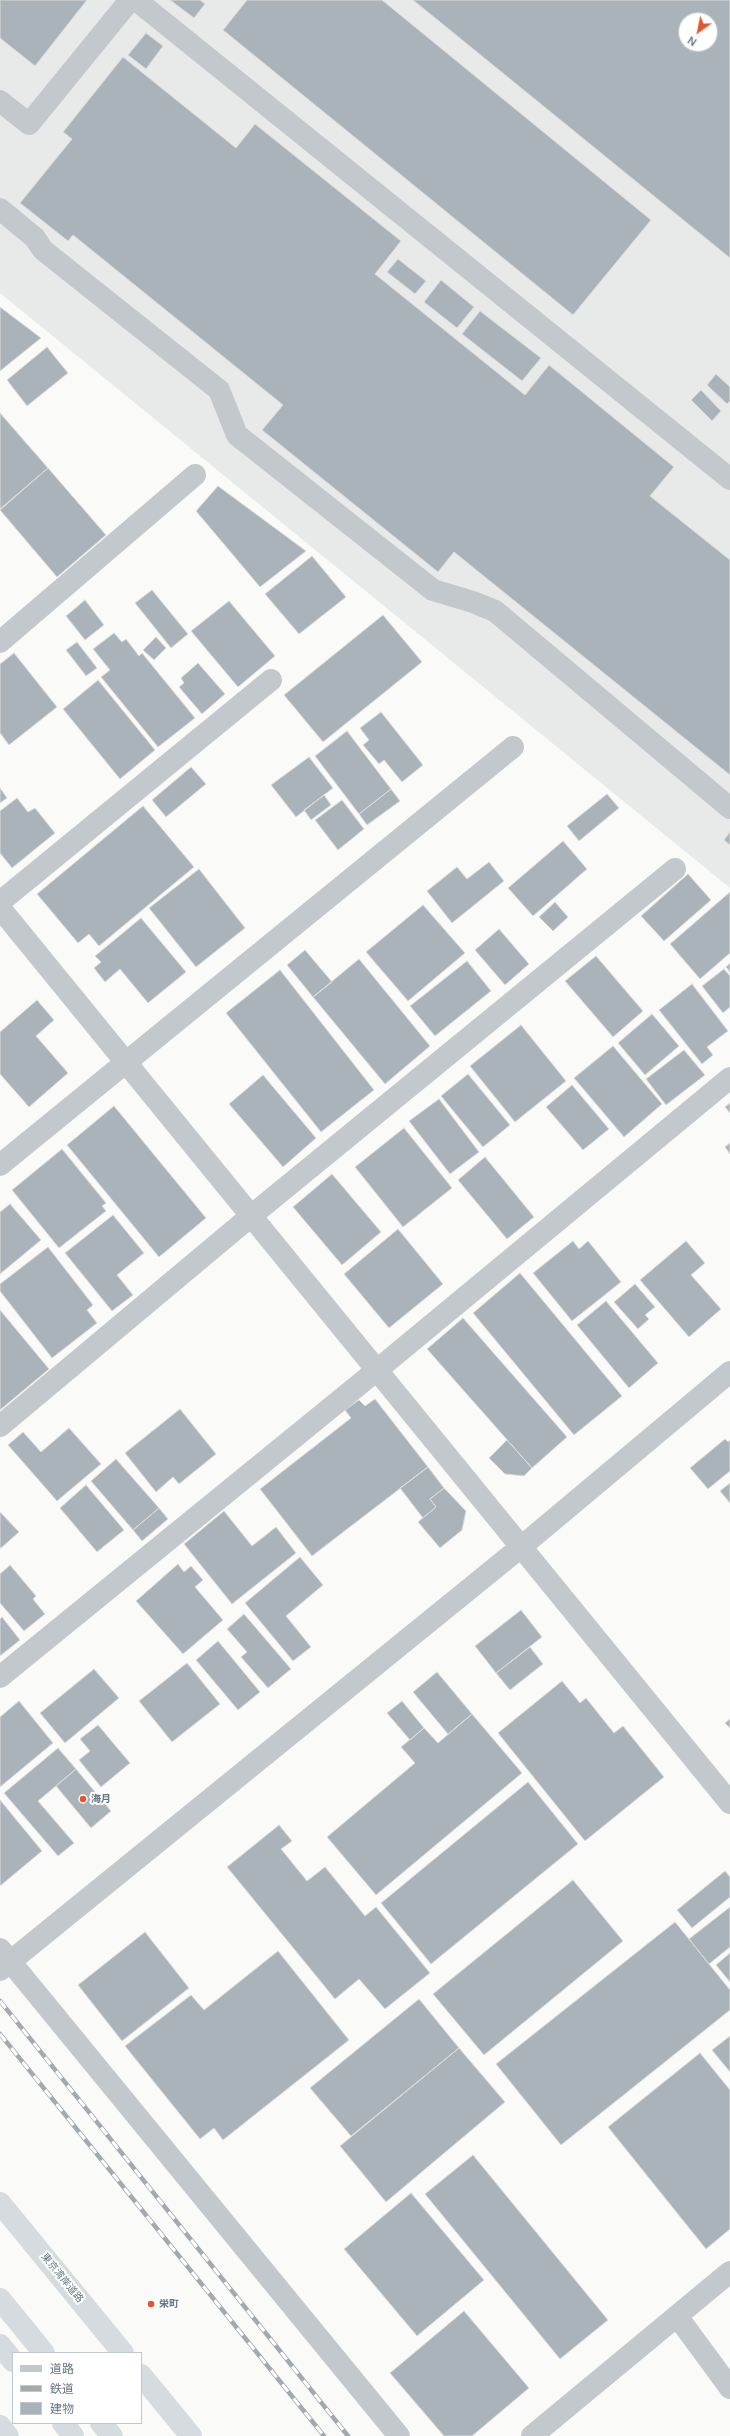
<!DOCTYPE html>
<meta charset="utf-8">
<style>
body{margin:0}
#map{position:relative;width:730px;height:2436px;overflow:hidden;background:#fafaf8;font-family:Manrope,"Noto Sans JP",sans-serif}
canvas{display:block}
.legend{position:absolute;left:12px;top:2352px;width:130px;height:72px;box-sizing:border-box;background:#fff;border:1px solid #c1c8cd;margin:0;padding:5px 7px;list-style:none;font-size:12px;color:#657683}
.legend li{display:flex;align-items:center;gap:8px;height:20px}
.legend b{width:20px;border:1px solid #c1c8cd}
.north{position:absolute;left:678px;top:12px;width:40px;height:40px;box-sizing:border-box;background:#fff;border:1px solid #c1c8cd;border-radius:50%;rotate:213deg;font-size:11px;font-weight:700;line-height:16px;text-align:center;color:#657683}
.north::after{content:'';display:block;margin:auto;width:14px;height:18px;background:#e4572e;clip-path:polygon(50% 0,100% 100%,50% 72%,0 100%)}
</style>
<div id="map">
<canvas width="730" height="2436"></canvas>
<ul class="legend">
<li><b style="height:5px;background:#c3c8cc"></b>道路</li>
<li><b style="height:5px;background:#a2aab0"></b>鉄道</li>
<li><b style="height:11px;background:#aab3b9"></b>建物</li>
</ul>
<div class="north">N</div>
</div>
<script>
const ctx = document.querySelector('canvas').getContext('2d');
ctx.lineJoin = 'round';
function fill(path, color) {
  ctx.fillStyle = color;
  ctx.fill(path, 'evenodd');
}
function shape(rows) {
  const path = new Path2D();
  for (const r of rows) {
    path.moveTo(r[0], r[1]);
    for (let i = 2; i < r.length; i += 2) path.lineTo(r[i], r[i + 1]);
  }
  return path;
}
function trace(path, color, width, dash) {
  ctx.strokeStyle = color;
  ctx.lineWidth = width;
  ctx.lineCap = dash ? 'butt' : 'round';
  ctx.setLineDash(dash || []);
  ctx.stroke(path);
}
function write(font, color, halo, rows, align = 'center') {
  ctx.font = font + ' Manrope,"Noto Sans JP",sans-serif';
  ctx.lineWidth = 4;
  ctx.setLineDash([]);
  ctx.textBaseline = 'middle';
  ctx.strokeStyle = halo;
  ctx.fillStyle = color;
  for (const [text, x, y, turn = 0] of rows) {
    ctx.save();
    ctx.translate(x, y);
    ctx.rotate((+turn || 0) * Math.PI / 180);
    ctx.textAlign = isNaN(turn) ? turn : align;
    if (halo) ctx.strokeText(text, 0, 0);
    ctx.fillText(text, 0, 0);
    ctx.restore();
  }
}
fill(shape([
 [0,0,730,0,730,888,0,293],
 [686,20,710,20,710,44,686,44]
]), '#e8e9e9');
const building = shape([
 [0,0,87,0,35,66,0,38,0,0],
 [170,0,200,0,205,4,194,18,170,0],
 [247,0,382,0,651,220,573,315,223,30,247,0],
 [413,0,730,0,730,258,413,0],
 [686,20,710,20,710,44,686,44,686,20],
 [146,33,163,46,146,69,128,55,146,33],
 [123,57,236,148,255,124,401,241,375,274,525,395,549,365,674,467,650,496,730,560,730,775,454,552,438,572,262,430,283,405,73,235,68,241,20,203,72,139,63,132,123,57],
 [398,259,426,281,415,294,387,272,398,259],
 [441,280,474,307,457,328,424,302,441,280],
 [0,307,41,338,0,371,0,307],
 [480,311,541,358,522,381,462,334,480,311],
 [47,347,68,373,27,406,7,380,47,347],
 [716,374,730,387,730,401,727,404,707,385,716,374],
 [701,390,721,411,712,421,691,400,701,390],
 [0,413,48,468,0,509,0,413],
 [48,468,106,535,57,577,0,510,48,468],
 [218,486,306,551,260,587,196,511,218,486],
 [312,556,346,597,299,634,265,594,312,556],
 [152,590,188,634,171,648,135,603,152,590],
 [85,600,104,625,85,640,66,616,85,600],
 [229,601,275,656,238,687,191,631,229,601],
 [383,615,422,662,323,742,284,695,383,615],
 [114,633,122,642,126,639,139,656,142,653,195,718,158,747,101,677,110,670,93,649,114,633],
 [156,637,166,648,154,660,143,650,156,637],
 [77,642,97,668,86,676,66,650,77,642],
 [14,653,57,707,9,745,0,733,0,664,14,653],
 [198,663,225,694,202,714,179,687,184,683,181,678,198,663],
 [98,680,155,750,120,779,63,709,98,680],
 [381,712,423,765,402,782,384,760,379,764,363,745,369,740,360,728,381,712],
 [347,731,391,789,359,814,315,756,347,731],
 [309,757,333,788,296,817,271,785,309,757],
 [191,767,206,784,166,817,152,800,191,767],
 [0,788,7,798,0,803,0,788],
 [391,789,400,801,367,825,359,814,391,789],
 [607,794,619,808,579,841,567,826,607,794],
 [324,795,331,805,311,820,304,810,324,795],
 [17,798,28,812,35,808,55,833,12,868,0,853,0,811,17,798],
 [342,800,364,829,338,850,315,820,342,800],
 [143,806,194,867,99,946,89,934,78,943,37,894,143,806],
 [730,832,730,845,724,840,730,832],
 [563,841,587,869,533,916,508,888,563,841],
 [489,862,504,881,452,923,427,891,457,867,467,879,489,862],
 [199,869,245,928,196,967,149,908,199,869],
 [688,874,711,900,664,941,641,916,688,874],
 [730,892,730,953,700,979,670,944,730,892],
 [555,902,568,917,553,931,539,917,555,902],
 [423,905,465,953,408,1001,366,952,423,905],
 [141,918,186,972,148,1003,120,969,105,982,94,968,101,962,95,956,141,918],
 [499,929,529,964,505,985,475,950,499,929],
 [305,950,332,982,313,997,287,965,305,950],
 [596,956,643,1011,613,1037,565,981,596,956],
 [359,959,430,1046,385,1084,313,997,359,959],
 [467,961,491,991,435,1036,410,1006,467,961],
 [730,963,730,972,726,967,730,963],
 [724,969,730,976,730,1007,723,1013,702,986,724,969],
 [280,970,374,1090,321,1132,226,1013,280,970],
 [692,984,728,1031,707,1047,713,1055,702,1064,659,1010,692,984],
 [37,1000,54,1020,36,1036,68,1073,29,1107,0,1074,0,1032,37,1000],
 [652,1014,679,1046,645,1075,618,1043,652,1014],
 [521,1025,566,1081,515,1122,470,1066,521,1025],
 [613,1046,662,1104,624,1137,574,1078,613,1046],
 [684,1050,705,1075,666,1105,646,1079,684,1050],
 [468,1074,510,1125,483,1147,441,1096,468,1074],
 [263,1075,316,1138,283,1167,229,1104,263,1075],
 [572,1085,609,1129,583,1150,546,1107,572,1085],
 [439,1099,479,1152,450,1174,409,1121,439,1099],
 [730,1103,730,1113,725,1107,730,1103],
 [114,1106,206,1218,159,1257,67,1145,114,1106],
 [404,1128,452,1188,403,1227,355,1167,404,1128],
 [730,1143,730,1154,725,1147,730,1143],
 [62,1149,106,1203,102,1206,106,1211,59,1248,12,1190,62,1149],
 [485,1157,534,1217,507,1239,458,1180,485,1157],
 [332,1174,381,1232,342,1265,293,1207,332,1174],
 [10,1204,41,1240,0,1274,0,1212,10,1204],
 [113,1215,144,1253,117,1275,133,1295,112,1311,65,1253,113,1215],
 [398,1229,443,1284,389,1328,344,1274,398,1229],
 [573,1241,579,1249,588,1241,621,1282,572,1321,533,1273,573,1241],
 [686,1241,705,1263,691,1275,721,1309,689,1337,640,1280,686,1241],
 [48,1247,93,1305,87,1310,97,1323,52,1358,0,1291,0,1284,48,1247],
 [520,1273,622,1396,574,1435,473,1313,520,1273],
 [635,1284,655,1307,645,1315,649,1319,638,1329,614,1302,635,1284],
 [606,1301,658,1363,629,1388,577,1325,606,1301],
 [0,1310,49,1369,0,1410,0,1310],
 [463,1318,567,1437,532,1468,427,1349,463,1318],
 [375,1399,428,1467,312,1556,260,1489,351,1418,345,1410,359,1400,365,1406,375,1399],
 [180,1409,216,1454,179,1484,173,1477,156,1492,125,1453,180,1409],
 [69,1428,101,1464,57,1501,8,1445,23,1432,41,1452,69,1428],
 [725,1439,728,1442,730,1440,730,1471,708,1489,690,1468,725,1439],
 [507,1440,532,1468,524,1476,505,1474,489,1458,507,1440],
 [116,1459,159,1508,133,1530,91,1481,116,1459],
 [428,1467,444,1488,430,1499,436,1507,423,1518,400,1488,428,1467],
 [730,1483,730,1503,720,1491,730,1483],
 [86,1485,124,1530,97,1552,60,1508,86,1485],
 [444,1488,466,1511,462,1530,440,1548,418,1522,436,1507,430,1499,444,1488],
 [159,1508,168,1519,142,1541,133,1530,159,1508],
 [224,1511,252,1546,276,1527,296,1553,232,1604,184,1544,224,1511],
 [0,1512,19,1532,1,1548,0,1548,0,1512],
 [300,1557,323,1585,286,1616,311,1647,293,1661,245,1603,300,1557],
 [178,1564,184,1572,191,1566,203,1580,195,1587,223,1620,183,1654,136,1601,178,1564],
 [10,1565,36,1596,33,1599,45,1614,24,1631,0,1603,0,1574,10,1565],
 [521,1610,542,1637,496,1673,475,1646,521,1610],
 [244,1614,291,1669,268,1688,241,1657,247,1652,227,1629,244,1614],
 [2,1617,20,1640,0,1656,0,1619,2,1617],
 [218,1641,260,1692,238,1710,196,1660,218,1641],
 [530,1647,543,1664,510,1690,496,1673,530,1647],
 [187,1663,220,1704,172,1742,139,1701,187,1663],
 [94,1669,119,1698,65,1743,40,1713,94,1669],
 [437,1672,472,1714,448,1734,413,1692,437,1672],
 [562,1681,580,1703,586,1698,614,1733,623,1726,664,1777,585,1841,498,1733,562,1681],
 [19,1701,53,1743,0,1787,0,1717,19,1701],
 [402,1701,424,1728,410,1740,387,1713,402,1701],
 [472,1714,522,1773,376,1895,327,1837,415,1763,401,1747,424,1728,438,1743,472,1714],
 [730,1719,730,1728,725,1723,730,1719],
 [98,1725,130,1763,101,1787,79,1760,90,1751,80,1739,98,1725],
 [58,1748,76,1769,38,1801,74,1843,58,1856,4,1793,58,1748],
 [76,1769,111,1811,91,1828,56,1786,76,1769],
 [528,1782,578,1844,431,1964,381,1903,528,1782],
 [0,1800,42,1851,0,1886,0,1800],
 [279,1825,292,1841,281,1849,307,1881,325,1867,365,1916,376,1907,430,1973,385,2009,359,1979,335,1999,227,1867,279,1825],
 [725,1871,730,1877,730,1897,692,1928,677,1910,725,1871],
 [573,1880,623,1941,484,2055,433,1994,573,1880],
 [730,1907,730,1947,709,1964,689,1939,730,1907],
 [675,1922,730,1990,730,2010,561,2145,496,2064,675,1922],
 [145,1932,189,1988,122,2041,78,1985,145,1932],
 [278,1951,349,2040,223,2140,214,2128,200,2139,125,2046,191,1995,204,2010,278,1951],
 [730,1953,730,1982,716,1965,730,1953],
 [419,1999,459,2048,351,2136,310,2088,419,1999],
 [730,2036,730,2072,712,2050,730,2036],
 [459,2048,505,2102,386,2202,340,2146,459,2048],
 [700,2053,730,2090,730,2229,706,2249,608,2127,700,2053],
 [473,2155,608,2320,560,2359,425,2194,473,2155],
 [411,2193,484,2280,417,2336,344,2249,411,2193],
 [464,2311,529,2388,472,2436,444,2436,390,2373,464,2311]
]);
fill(building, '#aab3b9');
trace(building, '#dcdcda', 1);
trace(shape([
 [136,0,730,479],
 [0,101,29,124,130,0],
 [0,209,35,238,43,250,219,390,237,435,433,590,473,602,495,611,730,808],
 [0,642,195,475],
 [0,902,271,680],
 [0,908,730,1803],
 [0,1165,513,747],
 [0,1426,251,1216,675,869],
 [0,1677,377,1370,730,1078],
 [0,1949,399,2436],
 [0,1970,521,1547,730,1372],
 [677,2316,730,2388],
 [532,2436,730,2272]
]), '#c3c8cc', 22);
trace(shape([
 [0,2203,123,2353],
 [0,2299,44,2353],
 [0,2345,13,2361],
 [141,2375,191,2436],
 [63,2423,73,2436],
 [101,2423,112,2436],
 [0,2426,8,2436]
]), '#d6dbdf', 22);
const rail = shape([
 [0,2001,348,2436],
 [0,2034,324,2436]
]);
trace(rail, '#a2aab0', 4.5);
trace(rail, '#fff', 3, [9]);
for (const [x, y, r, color] of [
 [83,1799,4,"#e4572e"],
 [151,2304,4,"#e4572e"]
]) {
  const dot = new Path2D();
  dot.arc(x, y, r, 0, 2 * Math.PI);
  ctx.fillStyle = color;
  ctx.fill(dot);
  trace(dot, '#fff', 1.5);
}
write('bold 10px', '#657683', '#fff', [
 ["海月",91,1799],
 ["栄町",159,2304]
], 'left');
write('10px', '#657683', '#fff', [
 ["東京湾岸道路",62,2278,51]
]);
</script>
